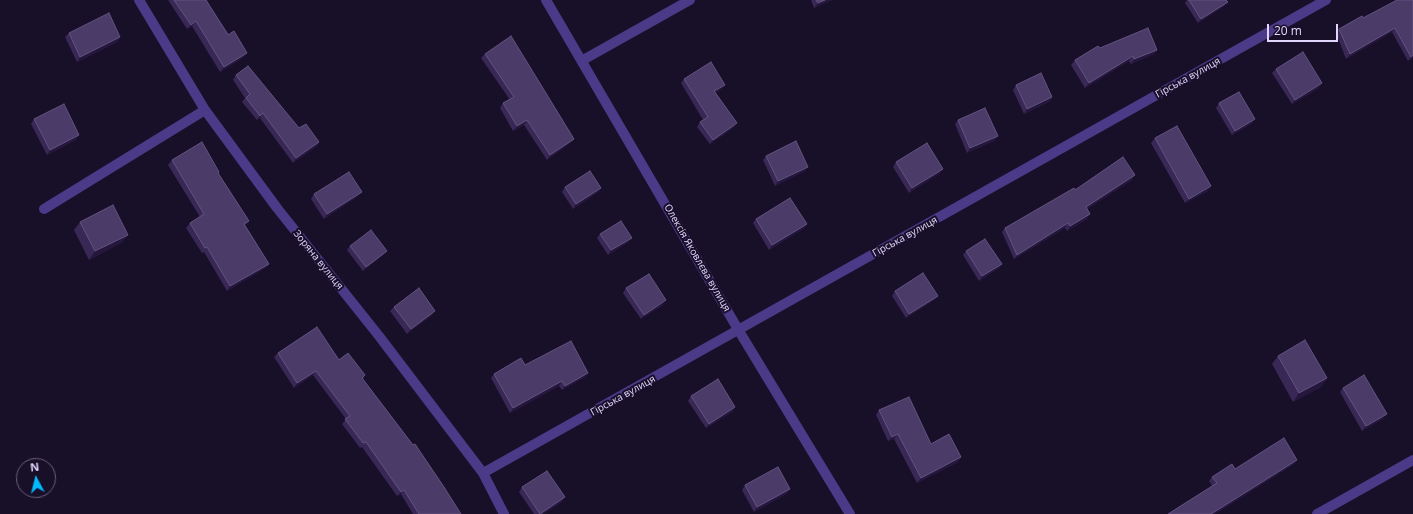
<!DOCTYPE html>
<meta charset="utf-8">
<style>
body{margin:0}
#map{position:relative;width:1413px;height:514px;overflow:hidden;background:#180f28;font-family:"Open Sans",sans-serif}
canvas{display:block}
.north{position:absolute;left:16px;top:458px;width:40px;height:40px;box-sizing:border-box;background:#180f28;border:1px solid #695f7e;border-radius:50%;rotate:353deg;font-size:11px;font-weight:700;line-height:16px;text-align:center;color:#e2d6ff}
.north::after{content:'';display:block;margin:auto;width:14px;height:18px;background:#02baff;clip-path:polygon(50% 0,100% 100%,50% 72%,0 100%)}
.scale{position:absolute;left:1267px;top:24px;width:71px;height:18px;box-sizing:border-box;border:2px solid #e2d6ff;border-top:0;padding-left:5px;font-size:12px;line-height:14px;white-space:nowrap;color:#e2d6ff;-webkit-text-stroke:3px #180f28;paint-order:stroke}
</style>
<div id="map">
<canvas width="1413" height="514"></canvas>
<div class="north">N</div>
<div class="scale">20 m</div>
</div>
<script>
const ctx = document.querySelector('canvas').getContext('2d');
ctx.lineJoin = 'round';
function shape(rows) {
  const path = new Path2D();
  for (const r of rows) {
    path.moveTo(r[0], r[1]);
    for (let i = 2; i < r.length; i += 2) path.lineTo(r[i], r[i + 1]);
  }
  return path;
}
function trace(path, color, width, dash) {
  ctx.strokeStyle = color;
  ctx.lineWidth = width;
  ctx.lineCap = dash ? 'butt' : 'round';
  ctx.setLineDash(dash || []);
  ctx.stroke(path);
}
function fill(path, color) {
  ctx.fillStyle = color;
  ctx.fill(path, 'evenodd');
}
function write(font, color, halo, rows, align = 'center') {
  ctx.font = font + ' "Open Sans",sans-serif';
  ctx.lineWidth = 4;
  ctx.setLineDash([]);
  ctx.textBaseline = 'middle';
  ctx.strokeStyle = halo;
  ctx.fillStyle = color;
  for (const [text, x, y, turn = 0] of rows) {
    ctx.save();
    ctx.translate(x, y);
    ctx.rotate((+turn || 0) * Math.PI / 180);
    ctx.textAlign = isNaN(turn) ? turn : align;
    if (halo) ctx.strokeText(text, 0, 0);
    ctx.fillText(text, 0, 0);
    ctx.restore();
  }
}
trace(shape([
 [139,0,205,110,277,208,379,336,483,473,504,514],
 [546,0,739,331,850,514],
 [583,60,690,0],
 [44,209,205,110],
 [483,473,1326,0],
 [1317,514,1413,460]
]), '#4a3a88', 10);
fill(shape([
 [168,0,206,0,244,57,220,72,192,26,187,29],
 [811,0,832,0,814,8],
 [1187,0,1226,0,1224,6,1198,23,1185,3],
 [1413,0,1413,58,1408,61,1392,32,1346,59,1336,33,1339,29],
 [69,33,120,37,117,42,77,62,65,37],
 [1100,48,1157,50,1154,54,1131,64,1129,61,1085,88,1071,65,1075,60],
 [485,54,574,139,570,143,547,160,524,125,513,131,500,108,503,103,510,100,481,58],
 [1276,69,1319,88,1292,104,1272,73],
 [236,75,299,128,319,142,316,147,293,163,260,118,257,120,242,102,245,98,233,80],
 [684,79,722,89,716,93,737,123,733,128,710,144,697,127,700,122,703,120,681,83],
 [1016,85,1052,97,1049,102,1024,114,1013,90],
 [1219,103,1255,119,1251,124,1232,135,1216,108],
 [34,119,76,140,47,155,31,124],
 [958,120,998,136,994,141,967,153,955,124],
 [1155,138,1208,191,1185,203,1151,143],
 [766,156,805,171,775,186,763,160],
 [172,160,218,173,249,221,245,225,269,264,265,268,227,291,204,252,202,253,186,228,190,223,200,217,168,165],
 [896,162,940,173,909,193,893,167],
 [1132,180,1087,209,1090,214,1087,219,1067,231,1065,228,1014,259,1002,232,1005,228,1075,190],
 [565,187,601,188,598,192,573,209,562,192],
 [314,194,358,196,324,219,311,199],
 [756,219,807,224,803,229,769,250,753,223],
 [80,222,128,235,121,243,89,260,74,230],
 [600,234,628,242,608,255,597,238],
 [350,246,383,255,363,271,347,250],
 [966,251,1002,264,999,268,979,281,963,255],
 [626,288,663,305,641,319,623,293],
 [895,291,938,296,934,300,906,318,892,296],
 [394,307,432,315,407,334,390,311],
 [278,353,339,360,365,375,363,379,461,514,413,514,401,494,397,496,362,447,360,448,342,424,346,419,313,375,294,388,274,357],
 [1278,356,1327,378,1321,387,1293,402,1272,364],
 [525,365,585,377,562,390,559,386,510,413,491,378,494,374],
 [1343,388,1384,418,1362,431,1340,392],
 [691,396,735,407,732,412,706,428,688,401],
 [879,410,931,444,961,457,958,462,917,483,894,439,888,441,876,415],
 [1294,464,1215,514,1168,514,1212,486,1209,481,1212,477,1235,469],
 [745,485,790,489,786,494,754,512,742,490],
 [522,487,562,502,543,514,534,514,519,492]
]), '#392856');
fill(shape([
 [825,0,832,0,814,8,818,3],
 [1228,2,1224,6,1198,23,1201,19],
 [196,21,192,26,187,29,191,25],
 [1395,28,1392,32,1346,59,1350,54],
 [120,37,117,42,77,62,80,57],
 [1157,50,1154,54,1131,64,1134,59],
 [247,53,244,57,220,72,224,67],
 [1413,55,1413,58,1408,61,1411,57],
 [1133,56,1129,61,1085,88,1089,83],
 [1322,83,1319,88,1292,104,1295,100],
 [725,85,722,89,711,96,714,91],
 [1052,97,1049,102,1024,114,1027,109],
 [263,113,260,118,257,120,260,116],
 [1255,119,1251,124,1232,135,1235,131],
 [527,120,524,125,513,131,517,126],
 [737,123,733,128,710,144,713,140],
 [79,135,76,140,47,155,50,150],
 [998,136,994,141,967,153,970,148],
 [574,139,570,143,547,160,550,155],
 [319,142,316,147,293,163,296,158],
 [808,167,805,171,775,186,778,181],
 [943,169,940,173,909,193,912,188],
 [1135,175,1132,180,1083,212,1086,207],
 [1211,186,1208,191,1185,203,1189,199],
 [601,188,598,192,573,209,576,204],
 [362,192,358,196,324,219,327,214],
 [1090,214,1087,219,1067,231,1070,226],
 [1068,223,1065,228,1014,259,1017,255],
 [807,224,803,229,769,250,772,245],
 [128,235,121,243,89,260,95,251],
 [632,238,628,242,608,255,611,250],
 [387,251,383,255,363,271,366,267],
 [269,264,265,268,227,291,230,286],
 [1002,264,999,268,979,281,982,276],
 [938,296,934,300,906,318,909,314],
 [666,300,663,305,641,319,644,315],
 [435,311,432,315,407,334,411,329],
 [316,371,313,375,294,388,297,383],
 [588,373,585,377,562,390,565,386],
 [1327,378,1321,387,1293,402,1299,393],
 [562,381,559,386,510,413,513,408],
 [735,407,732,412,706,428,709,424],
 [1387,414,1384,418,1362,431,1366,426],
 [898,434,894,439,888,441,892,437],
 [961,457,958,462,917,483,921,478],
 [1297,460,1294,464,1215,514,1211,514],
 [790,489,786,494,754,512,757,507],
 [404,490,401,494,397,496,401,492],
 [565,497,562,502,543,514,540,514]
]), '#24163c');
const building = shape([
 [174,0,206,0,228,35,234,31,247,53,224,67,196,21,191,25,174,0],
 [816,0,825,0,818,3,816,0],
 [1189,0,1226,0,1228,2,1201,19,1189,0],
 [1397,0,1413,0,1413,55,1411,57,1395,28,1350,54,1339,29,1362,16,1363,18,1397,0],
 [109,13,120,37,80,57,69,33,109,13],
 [1148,28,1157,50,1134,59,1133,56,1089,83,1075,60,1098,46,1100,48,1148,28],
 [511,36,574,139,550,155,527,120,517,126,503,103,514,97,485,54,511,36],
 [1303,52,1322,83,1295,100,1276,69,1303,52],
 [711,62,725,85,714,91,737,123,713,140,700,122,708,117,684,79,711,62],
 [248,66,299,128,306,124,319,142,296,158,263,113,260,116,246,98,250,94,236,75,248,66],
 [1041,73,1052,97,1027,109,1016,85,1041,73],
 [1239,92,1255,119,1235,131,1219,103,1239,92],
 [64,104,79,135,50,150,34,119,64,104],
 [985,108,998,136,970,148,958,120,985,108],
 [1177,126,1211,186,1189,199,1155,138,1177,126],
 [796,141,808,167,778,181,766,156,796,141],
 [202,142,219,172,218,173,249,221,244,224,269,264,230,286,207,247,205,248,190,223,204,214,172,160,202,142],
 [927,143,943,169,912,188,896,162,927,143],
 [1123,157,1135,175,1086,207,1090,214,1070,226,1068,223,1017,255,1005,228,1074,188,1075,190,1123,157],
 [590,171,601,188,576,204,565,187,590,171],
 [349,172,362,192,327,214,314,194,349,172],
 [790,198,807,224,772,245,756,219,790,198],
 [113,205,128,235,95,251,80,222,113,205],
 [621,221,632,238,611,250,600,234,621,221],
 [371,230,387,251,366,267,350,246,371,230],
 [985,239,1002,264,982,276,966,251,985,239],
 [923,273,938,296,909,314,895,291,923,273],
 [649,274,666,300,644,315,626,288,649,274],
 [419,288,435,311,411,329,394,307,419,288],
 [317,327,339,360,348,353,365,375,362,378,413,445,415,444,444,487,461,514,419,514,404,490,401,492,366,442,363,443,345,419,350,416,316,371,297,383,278,353,317,327],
 [1305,340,1327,378,1299,393,1278,356,1305,340],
 [571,341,588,373,565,386,562,381,513,408,494,374,521,358,525,365,571,341],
 [1364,375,1387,414,1366,426,1343,388,1364,375],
 [718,379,735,407,709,424,691,396,718,379],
 [909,397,931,444,949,434,961,457,921,478,898,434,892,437,879,410,909,397],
 [1284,438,1297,460,1211,514,1168,514,1217,483,1212,477,1232,464,1235,469,1284,438],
 [778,467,790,489,757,507,745,485,778,467],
 [547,471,565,497,540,514,522,487,547,471]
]);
fill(building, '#4b3b68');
trace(building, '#635380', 1);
write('10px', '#e2d6ff', '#180f28', [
 ["Гірська вулиця",1188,78,-29],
 ["Гірська вулиця",905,237,-29],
 ["Олексія Яковлєва вулиця",697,258,60],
 ["Зоряна вулиця",318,260,51],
 ["Гірська вулиця",623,396,-29]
]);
</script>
